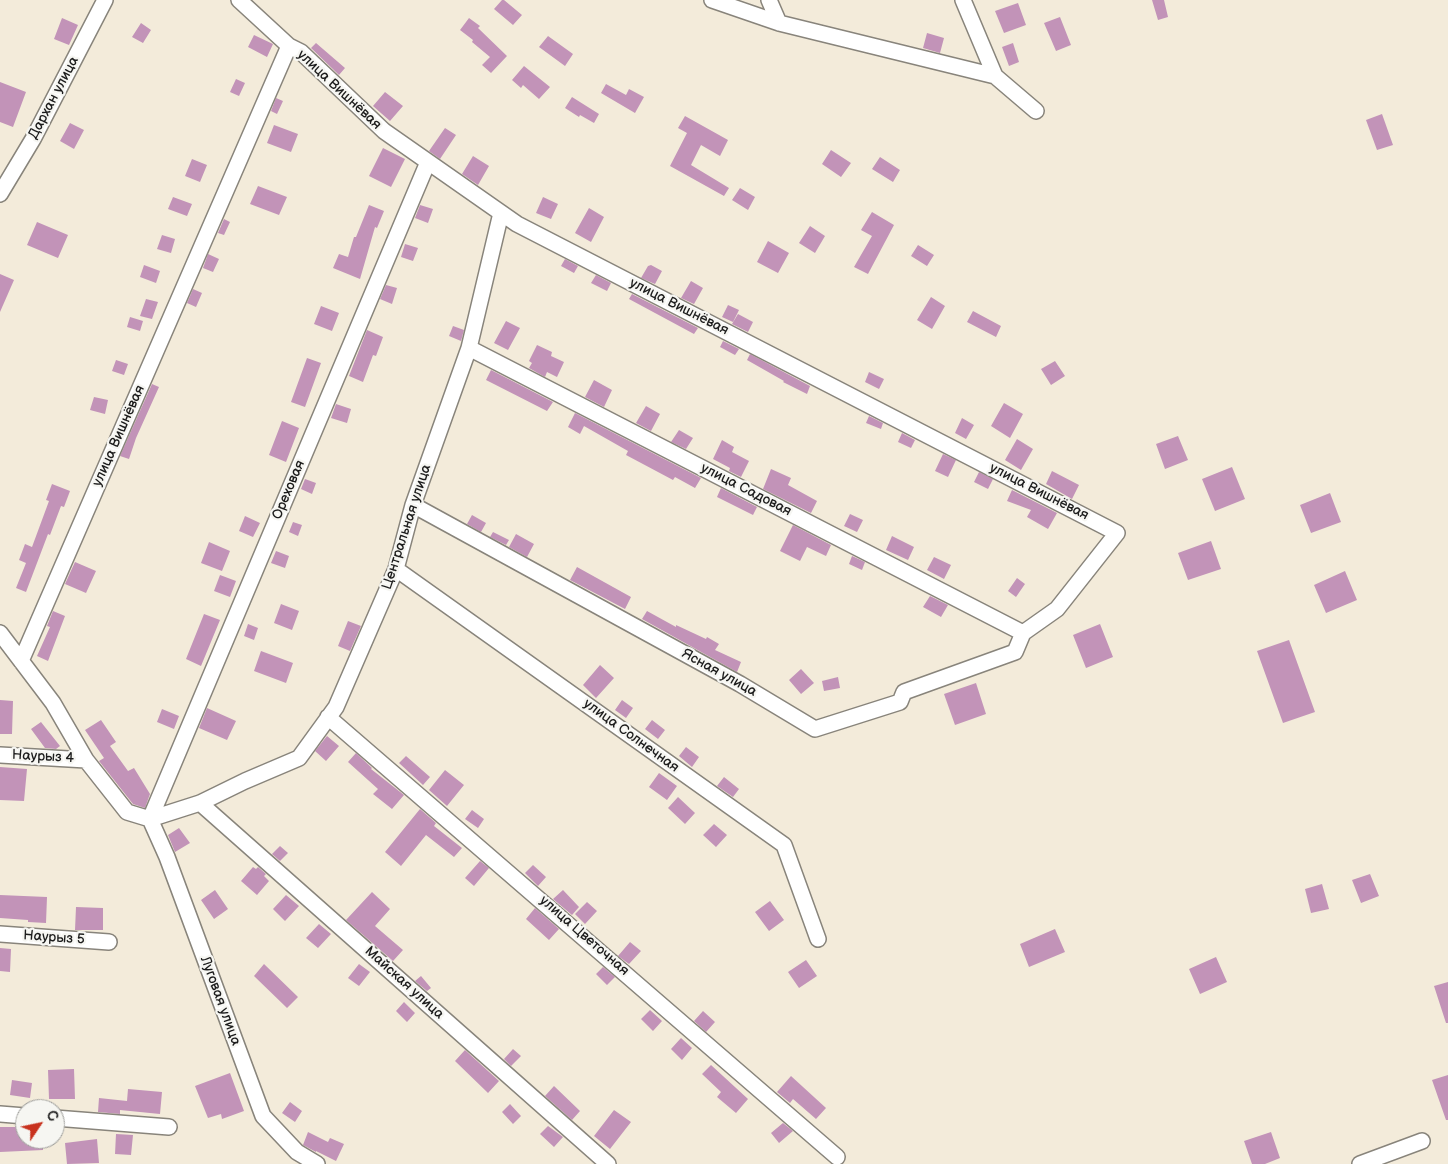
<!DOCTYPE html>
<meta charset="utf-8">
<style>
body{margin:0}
#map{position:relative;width:1448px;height:1164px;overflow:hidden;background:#f3ebda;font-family:"Balsamiq Sans",sans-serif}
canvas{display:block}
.north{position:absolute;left:15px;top:1099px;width:50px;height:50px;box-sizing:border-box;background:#f6f6f2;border:1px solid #9f9f9c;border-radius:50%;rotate:56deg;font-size:14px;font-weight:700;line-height:20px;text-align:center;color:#1c1c1c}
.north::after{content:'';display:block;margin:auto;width:18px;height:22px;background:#c8321e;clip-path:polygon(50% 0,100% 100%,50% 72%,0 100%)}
</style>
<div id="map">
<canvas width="1448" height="1164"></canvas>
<div class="north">С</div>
</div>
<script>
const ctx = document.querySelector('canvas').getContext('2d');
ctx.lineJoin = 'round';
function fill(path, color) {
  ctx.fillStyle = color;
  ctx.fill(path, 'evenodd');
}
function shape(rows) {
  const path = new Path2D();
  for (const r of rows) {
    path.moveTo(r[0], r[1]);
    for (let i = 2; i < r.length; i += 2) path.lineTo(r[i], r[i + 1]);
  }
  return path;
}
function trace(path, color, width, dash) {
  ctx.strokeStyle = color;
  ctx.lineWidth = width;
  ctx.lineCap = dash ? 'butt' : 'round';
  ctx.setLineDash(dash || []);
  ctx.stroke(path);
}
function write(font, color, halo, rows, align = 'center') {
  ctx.font = font + ' "Balsamiq Sans",sans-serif';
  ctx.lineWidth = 4.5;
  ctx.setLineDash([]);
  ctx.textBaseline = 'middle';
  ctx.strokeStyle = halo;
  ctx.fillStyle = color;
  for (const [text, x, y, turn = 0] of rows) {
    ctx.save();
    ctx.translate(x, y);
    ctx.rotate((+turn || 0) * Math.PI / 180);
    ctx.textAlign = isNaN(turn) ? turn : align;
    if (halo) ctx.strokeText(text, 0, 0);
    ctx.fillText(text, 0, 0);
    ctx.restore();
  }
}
fill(shape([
 [502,0,504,0,522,15,513,25,494,9],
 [1152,0,1164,0,1168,17,1158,20],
 [1018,3,1026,25,1004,33,995,11],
 [1060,17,1071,45,1056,51,1044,23],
 [62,18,78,25,69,45,54,39],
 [469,18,480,26,478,28,507,56,491,73,482,65,490,57,472,42,473,40,460,30],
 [141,23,151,30,143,43,132,37],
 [927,33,944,38,940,53,923,48],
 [254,35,273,44,267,57,248,47],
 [548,36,573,54,565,66,539,47],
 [316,43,345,68,339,75,311,48],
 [1013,43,1019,62,1009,66,1002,47],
 [524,66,550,87,539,99,523,85,521,88,512,80],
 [236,79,245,83,239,96,230,92],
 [0,82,26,92,13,127,0,122],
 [606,84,626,95,629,89,644,97,635,113,601,93],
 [385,92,403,106,390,121,373,106],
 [572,97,599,114,594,123,580,115,579,117,565,108],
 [276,98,283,101,277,114,271,111],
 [1382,114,1393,145,1377,150,1366,120],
 [685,116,728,140,720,156,701,145,691,165,729,188,724,196,670,166,687,133,678,128],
 [70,123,84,130,74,149,60,141],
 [274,125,298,134,291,152,267,143],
 [445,128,456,135,440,159,429,151],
 [383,148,405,159,391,187,369,176],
 [831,150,851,163,841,177,822,164],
 [473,156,489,166,478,185,462,174],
 [880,157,900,170,893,182,872,169],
 [192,159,207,165,200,182,185,176],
 [258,186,287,197,279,215,250,204],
 [740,188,755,197,748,210,732,200],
 [173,197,192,204,187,216,168,209],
 [543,197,558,204,551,219,536,213],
 [369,205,384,211,377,228,375,227,360,279,333,268,339,254,348,257,354,237,356,237],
 [420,205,433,209,428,223,415,218],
 [589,208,604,217,591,242,575,233],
 [872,212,894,225,868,274,854,267,872,236,861,230],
 [224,219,230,222,224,235,218,233],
 [37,222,68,235,58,258,27,245],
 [810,226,825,236,815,253,799,243],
 [162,235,175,239,171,253,157,249],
 [768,241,789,253,778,273,757,262],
 [405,244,418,248,413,261,401,257],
 [918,245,934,255,927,266,911,256],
 [208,254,219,259,213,272,203,268],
 [565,259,578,266,574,273,561,266],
 [144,265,160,271,156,283,140,277],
 [651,265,662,271,655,284,641,278,648,266],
 [0,274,14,280,0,312],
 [596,275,611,283,607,291,591,283],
 [691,281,703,288,694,304,681,298],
 [386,285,397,288,392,304,380,299],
 [193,289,202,293,196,307,187,303],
 [632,294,698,328,694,334,629,299],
 [931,297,945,306,932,329,917,320],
 [146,299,158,302,152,319,140,316],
 [728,305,739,310,733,322,722,317],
 [321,306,339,313,332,331,314,324],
 [973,311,1001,326,996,337,967,322],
 [738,314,753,322,748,332,732,324],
 [130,317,143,321,140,331,127,327],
 [506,321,520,328,508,350,494,343],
 [453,326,464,330,461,341,449,336],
 [367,330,383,337,376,356,373,355,363,382,349,376],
 [723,341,739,349,735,355,720,347],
 [537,345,552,352,551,356,564,362,557,377,547,372,545,377,529,368,532,363,529,361],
 [750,354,810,386,807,394,783,382,784,381,747,360],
 [307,358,321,363,305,407,291,402],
 [116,360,128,364,124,375,112,371],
 [1055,361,1065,376,1051,385,1041,369],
 [491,370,553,402,547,411,486,380],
 [869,372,884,379,879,389,865,382],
 [594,380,612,390,604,407,585,397],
 [152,384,159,387,136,438,129,459,120,456],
 [94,397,108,400,105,414,90,410],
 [1004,403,1023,414,1010,438,991,426],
 [336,404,351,409,347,423,331,418],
 [646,406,660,414,651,431,636,423],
 [575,413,701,478,695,488,675,477,673,480,626,455,628,451,584,426,580,434,568,427],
 [869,416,883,423,881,429,866,423],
 [962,418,974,425,966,439,955,433],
 [282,421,299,428,286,462,269,455],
 [679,430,693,438,686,449,671,442],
 [902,433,915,440,911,448,898,442],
 [1178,436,1188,460,1165,469,1156,444],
 [1017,439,1033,449,1021,470,1005,460],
 [722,440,734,447,732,452,749,461,741,477,729,471,730,468,713,459],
 [943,454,956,460,948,477,935,471],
 [1232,467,1245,499,1215,511,1202,479],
 [771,469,791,478,788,485,817,501,811,513,763,489],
 [1052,471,1079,485,1072,499,1046,484],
 [979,472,993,479,988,489,974,482],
 [305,479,316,483,312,494,301,489],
 [52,484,70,491,64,507,61,506,50,535,48,534,26,592,16,588,26,563,19,560,25,544,32,547,49,501,46,500],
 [721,488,757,507,753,515,717,497],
 [1012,490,1057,513,1048,529,1027,517,1031,510,1007,501],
 [1330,493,1341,522,1311,533,1300,505],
 [850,514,863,520,857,532,844,526],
 [472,515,486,523,481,532,467,524],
 [245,516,260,523,253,537,239,531],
 [293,522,302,525,298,536,289,532],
 [793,525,831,545,826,556,807,547,800,561,780,551],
 [493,532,509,540,506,545,490,537],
 [516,534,534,544,527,557,509,547],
 [892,536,914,547,908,560,886,550],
 [1211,541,1221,569,1188,580,1178,553],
 [209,542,230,551,222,571,201,563],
 [276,551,289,556,285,568,271,563],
 [852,556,865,562,862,570,849,564],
 [934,557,951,565,944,579,927,570],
 [75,562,96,571,86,593,65,584],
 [577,567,631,597,625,609,570,580],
 [1345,571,1357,600,1326,613,1314,585],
 [220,575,236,581,230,597,214,591],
 [1017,578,1025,584,1016,597,1008,591],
 [930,596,948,605,941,617,923,607],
 [281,604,299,611,292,630,274,623],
 [53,611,65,616,48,661,37,656,50,627,47,626],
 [647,611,676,627,676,625,706,639,707,637,719,644,715,650,741,662,737,672,642,619],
 [204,614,220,620,201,666,186,659],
 [348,621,361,626,350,651,338,646],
 [248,624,258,628,254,640,244,636],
 [1100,624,1113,657,1086,668,1073,635],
 [1289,640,1315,712,1283,723,1257,651],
 [261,651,293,663,286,683,254,671],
 [600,665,614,678,596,698,583,685],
 [801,669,814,683,801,694,789,680],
 [838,677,840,688,824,691,822,681],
 [976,683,986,714,955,725,944,694],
 [0,700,13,701,12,734,0,734],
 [622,700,633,708,626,718,615,710],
 [207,708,236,721,227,740,199,728],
 [162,709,179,716,174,729,157,722],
 [101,720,116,742,110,746,128,771,134,768,150,794,145,808,133,804,99,761,104,758,85,730],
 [652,720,665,730,658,739,645,729],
 [41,722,60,746,56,749,45,748,31,729],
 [327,736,339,746,326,761,315,751],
 [686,747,699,757,692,767,679,756],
 [356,753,372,768,371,769,404,795,392,809,373,794,378,789,348,762],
 [406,756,430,777,423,785,399,763],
 [0,767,27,769,24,801,0,800],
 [445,770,464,785,447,806,429,790],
 [659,773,677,786,667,800,649,787],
 [724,777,739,789,733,797,717,786],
 [678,797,695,813,685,824,668,808],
 [420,809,436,823,434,826,462,848,454,857,426,835,401,866,385,852],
 [472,810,484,819,478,828,465,819],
 [714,824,727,835,716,847,703,835],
 [179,828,190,843,175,852,168,835],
 [280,846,288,853,280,861,272,854],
 [480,861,489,868,474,886,465,878],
 [533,865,546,877,538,886,525,873],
 [253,867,256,869,258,867,266,874,264,876,269,881,257,895,241,881],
 [1370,874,1379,896,1361,903,1352,880],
 [1322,884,1329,909,1311,913,1305,889],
 [215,890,228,909,214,919,201,900],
 [563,890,579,907,572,915,553,899],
 [372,892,390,909,375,926,403,950,393,961,346,920],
 [0,895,47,897,46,923,28,922,28,920,0,918],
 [286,895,299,906,285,921,273,909],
 [770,901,784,920,769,931,755,912],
 [587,902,597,911,585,924,575,914],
 [76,907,103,908,103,930,75,930],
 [535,908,559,929,549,940,526,919],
 [319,924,331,934,318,948,306,938],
 [1055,929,1065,952,1029,967,1020,944],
 [630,942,641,951,629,964,618,956],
 [0,948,11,949,10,972,0,971],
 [1216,957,1227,982,1200,994,1189,969],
 [806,960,817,976,799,988,788,972],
 [264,964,298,997,287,1008,254,976],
 [359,964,370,972,359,986,348,978],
 [603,967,615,977,607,985,596,974],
 [421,976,431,988,427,991,415,981],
 [1448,982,1448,1023,1446,1023,1434,986],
 [404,1002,415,1013,407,1022,396,1011],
 [650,1010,662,1021,653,1031,641,1019],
 [703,1011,715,1022,706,1032,694,1021],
 [681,1038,692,1048,682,1060,671,1049],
 [513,1049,521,1056,511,1066,504,1059],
 [465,1050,499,1081,488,1093,455,1061],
 [711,1065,748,1099,736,1113,717,1097,721,1092,702,1074],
 [74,1069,75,1099,49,1099,48,1070],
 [230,1073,244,1111,222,1119,221,1114,208,1118,195,1086],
 [1448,1075,1448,1120,1446,1120,1432,1080],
 [791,1076,826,1108,816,1119,793,1099,790,1103,777,1092],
 [12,1080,32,1083,30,1098,10,1095],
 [554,1086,580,1111,572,1120,545,1096],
 [128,1089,162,1092,160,1114,120,1110,120,1114,98,1112,99,1098,127,1101],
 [290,1102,302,1111,295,1122,282,1113],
 [510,1104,521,1116,513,1124,502,1112],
 [614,1110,631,1122,610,1149,594,1136],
 [783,1123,793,1131,779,1143,771,1133],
 [548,1126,563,1137,554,1147,540,1134],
 [0,1127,25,1127,25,1139,43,1139,43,1150,0,1152],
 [308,1132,328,1142,330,1138,344,1144,336,1161,316,1151,316,1152,303,1145],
 [1271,1132,1280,1158,1265,1164,1252,1164,1244,1141],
 [116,1134,133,1135,131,1155,115,1154],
 [97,1139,99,1163,67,1164,65,1143]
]), '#c293b8');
const street = shape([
 [239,0,289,46,301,52,384,131,517,224,1117,533,1057,609,1023,633],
 [712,0,779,23,995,76,1036,111],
 [769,0,779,23],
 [963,0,995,76],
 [0,194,33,139,105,0],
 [469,348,1023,633],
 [413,505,740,684,815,729,900,702,904,692,1015,652,1023,633],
 [396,569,784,845,818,939],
 [0,633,53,703,86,760,127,812,150,819],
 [21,661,289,46],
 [328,717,837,1157],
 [0,755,86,760],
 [200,803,608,1164],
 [150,819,200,803,245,781,299,758,336,707,396,569,413,505,469,348,501,213],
 [150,819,428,162],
 [150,819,167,857,263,1116,297,1152,317,1164],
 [0,934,109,942],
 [0,1114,25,1116],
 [55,1118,169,1127],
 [1360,1164,1422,1141]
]);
trace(street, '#88847b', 18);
trace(street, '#fff', 15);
write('14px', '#1c1c1c', '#f6f6f2', [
 ["улица Вишнёвая",339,90,43],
 ["Дархан улица",54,98,-62],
 ["улица Вишнёвая",679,307,27],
 ["улица Вишнёвая",119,436,-66],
 ["Ореховая",289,490,-67],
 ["улица Садовая",746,490,27],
 ["улица Вишнёвая",1039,492,27],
 ["Центральная улица",407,527,-72],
 ["Ясная улица",719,673,29],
 ["улица Солнечная",631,736,36],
 ["Наурыз 4",43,757,3],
 ["улица Цветочная",584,936,41],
 ["Наурыз 5",54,938,4],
 ["Майская улица",404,983,42],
 ["Луговая улица",220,1001,70]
]);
</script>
